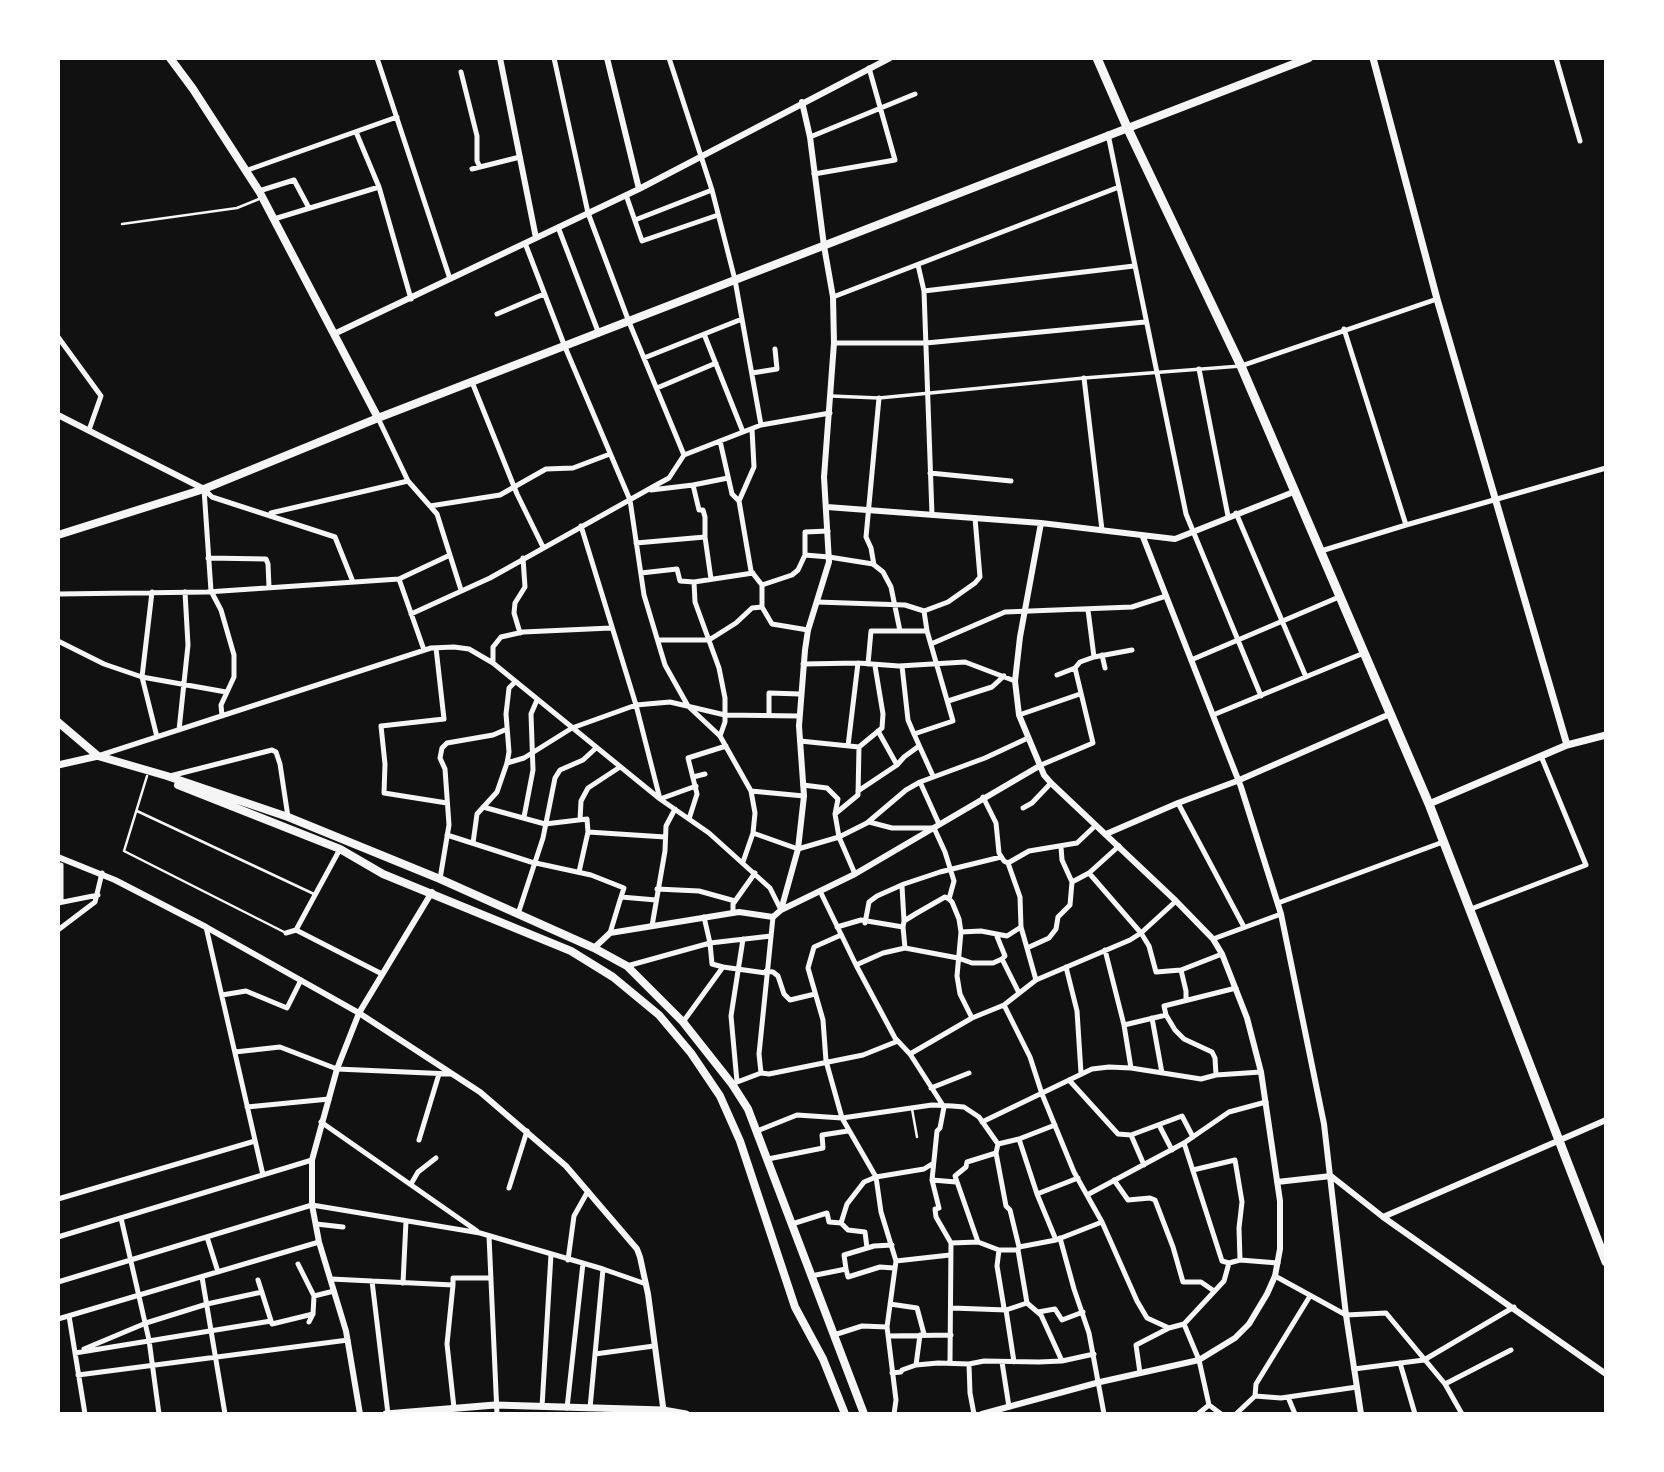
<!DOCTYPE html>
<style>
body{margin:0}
#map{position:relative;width:1664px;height:1472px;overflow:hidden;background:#111;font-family:Ubuntu,sans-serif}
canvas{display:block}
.frame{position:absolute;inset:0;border:60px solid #fff;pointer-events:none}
</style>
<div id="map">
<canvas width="1664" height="1472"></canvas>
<div class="frame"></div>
</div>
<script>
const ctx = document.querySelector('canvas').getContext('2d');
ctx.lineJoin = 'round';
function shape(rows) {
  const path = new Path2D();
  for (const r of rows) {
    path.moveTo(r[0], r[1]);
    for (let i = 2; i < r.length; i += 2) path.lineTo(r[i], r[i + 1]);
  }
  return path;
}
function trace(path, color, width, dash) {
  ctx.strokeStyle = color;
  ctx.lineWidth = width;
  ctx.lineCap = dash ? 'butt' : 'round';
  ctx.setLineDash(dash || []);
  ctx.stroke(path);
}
trace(shape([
 [122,224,237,208,259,199],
 [147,776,124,851,286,933],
 [137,811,314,894],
 [912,1109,917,1137]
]), '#f5f5f5', 2.5);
trace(shape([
 [831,396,879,398,1084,378,1241,366]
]), '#f5f5f5', 3.5);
trace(shape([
 [377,58,450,279],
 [554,58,588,213,629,322,684,455],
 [669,58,712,190,735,280,761,425],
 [1556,58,1580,141],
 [461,72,477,136,477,161,480,167],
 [356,132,379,187,411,299],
 [1108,134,1186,514,1261,696],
 [810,137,915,94],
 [472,169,520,157],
 [245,171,397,117],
 [814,174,895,160,869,68],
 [259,191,294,180,309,208],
 [626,195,642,241,718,215],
 [274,219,379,187],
 [635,220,712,190],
 [558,227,599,334],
 [525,243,565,347,630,500,644,595,665,665,688,706,720,736,751,791,755,813,753,833,743,862],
 [918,265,924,291,932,515],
 [924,291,1134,266],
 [833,297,1119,187],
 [497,314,544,294],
 [1344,329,1406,525],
 [704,334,743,432],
 [58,337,101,396,89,430],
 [834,343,926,343,1145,322],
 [644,358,742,319],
 [1241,366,1437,299],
 [1199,369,1228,516],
 [752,373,777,369,775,349],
 [1084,378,1102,530],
 [472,382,517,494,543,547],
 [657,388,716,363],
 [378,418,408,481,437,514,461,590],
 [752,429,754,467,739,501,751,571,762,585,762,607,772,624,808,630],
 [720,441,732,494,739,501],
 [930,473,1011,481],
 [693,485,699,510,703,510,705,517,705,537,711,579],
 [204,489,211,591,221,610,234,655,234,677,221,705,222,716],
 [204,489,212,497,335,537,353,582],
 [651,490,693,485,728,478],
 [430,506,500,495,546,469,573,468,610,454],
 [271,513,408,481],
 [1236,513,1306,677],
 [581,526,636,705,660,799,696,786],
 [636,543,705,537],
 [1321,551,1406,525,1606,468],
 [805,555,829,557,873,564,883,572,891,587,900,631],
 [208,558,266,559,268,564,269,587],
 [874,565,871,548,866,537,879,398],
 [641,573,677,569,680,581,694,582,753,573],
 [399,579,424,650],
 [694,582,695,602,719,668,725,698,725,722,720,736],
 [762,585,792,575,798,570,805,555,805,532,828,531],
 [152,592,142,677,157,737],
 [58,594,207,592,399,579,450,555],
 [817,602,905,605,924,611,948,602,975,583,980,577,975,518],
 [924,611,927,631,953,721,914,734,933,776],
 [411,614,490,578,658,484,669,478,684,455,761,425,830,413],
 [520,633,514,613,515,603,525,587,523,558],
 [658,640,709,640,736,623,752,608,762,607],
 [58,641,104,664,142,677,226,692],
 [931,644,1005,612,1132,607,1166,596],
 [436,648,444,719,381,726,385,764,384,793,447,803],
 [1102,655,1105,668],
 [1094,657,1132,650],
 [1191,660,1339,597],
 [493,663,493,647,501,637,523,632,611,628],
 [803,664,858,663,899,666,965,662,1015,681],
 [868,664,871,631,927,631],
 [902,666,908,720,914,734],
 [1057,675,1075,668],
 [948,701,992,687,1004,676],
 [769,715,769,693,800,694],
 [1019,715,1080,694],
 [1213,715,1364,653],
 [179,730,188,645,185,592],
 [878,731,897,765],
 [800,741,859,747],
 [848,746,858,663],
 [101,755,431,648,454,647,469,649,493,663,660,799,709,833,770,888,781,910],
 [507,763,524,758,572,728,636,705,670,702,725,715,799,716],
 [1041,765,1093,743,1075,668,1080,662,1094,657,1088,610],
 [170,776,272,750,276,752,280,764,288,817],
 [693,777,705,774],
 [920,782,939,824],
 [803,785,827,788,838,799,835,814,839,837,855,874],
 [751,791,804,796],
 [858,791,897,765,904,757,919,746],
 [983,797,996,823,999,853,1004,861,1008,863,1020,897,1021,927,1036,980],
 [1178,803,1244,927],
 [483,807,545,824,587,819,588,832,665,837],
 [1023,808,1032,803,1051,783],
 [835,814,858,795,859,747,882,728,883,714,875,666],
 [524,817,533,770,531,714,537,700],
 [689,819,697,794,688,758,726,746],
 [580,820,581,801,588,788,620,767],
 [869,822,892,828,934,828,945,852,954,881,949,899],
 [753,833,798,849,839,837,867,823,906,790,920,782,985,758,1028,738],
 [447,835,531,862,591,875,624,888,621,897],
 [473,843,477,814,497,792,507,763,509,752,506,714,508,697,509,688,515,682],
 [1008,863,1029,851,1077,843,1095,826],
 [61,865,61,902],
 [579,872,588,832],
 [1089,873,1141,933,1149,946,1156,972,1181,970,1222,954],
 [440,879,449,825,445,769,440,758,442,748,447,743,493,735,507,729],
 [1072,882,1089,873,1119,846],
 [902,886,904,921],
 [657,889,699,891,735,901],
 [820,891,856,965,895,1038,910,1054,944,1107,940,1128,937,1131,932,1180,939,1208,935,1209,936,1217,951,1243,950,1362],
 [949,899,952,902,959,919,961,932,957,976,960,994,972,1018],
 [58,903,98,895],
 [1278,903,1443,842],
 [1471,909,1586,865,1541,756],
 [733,913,733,904,755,873],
 [518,914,543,838,555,778,560,770,583,760,596,748],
 [704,917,710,943,771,936],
 [865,923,869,902,877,896,904,884,940,872,1001,857],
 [652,926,665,851,666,826,675,809],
 [206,927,263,1175],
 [837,927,861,920,903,927,904,921,917,913,945,897,949,899],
 [903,927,905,948],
 [58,930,95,902,102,873],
 [296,930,382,974],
 [961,932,981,931,1007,936,1021,927],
 [286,933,296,930,340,849],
 [610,933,621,897,656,900],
 [996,934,1005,956,1002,959,1019,993],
 [841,935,814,947,808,968,823,1020,826,1061,842,1118,876,1177,881,1212,896,1261,887,1327,896,1400,894,1414],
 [1213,939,1281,914],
 [1027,948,1049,938,1056,929,1058,917,1070,905,1072,882,1062,860,1061,847],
 [1105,950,1124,1025,1131,1068],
 [856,965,883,953,905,948,958,958,972,963,993,963,1002,959],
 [627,966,710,943,712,964,723,967],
 [1066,967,1077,1011,1081,1073],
 [1181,970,1186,991,1186,1000],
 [766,971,773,972,778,976,784,994,790,1000,815,994],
 [222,995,246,991,287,1008,301,980],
 [1004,1005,1030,1057,1042,1094,1074,1172,1102,1222,1137,1301,1147,1318,1169,1328,1184,1324,1199,1360,1209,1405,1221,1414],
 [1166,1015,1175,1030,1184,1039,1212,1052,1215,1058,1216,1075],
 [1152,1018,1162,1073],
 [683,1022,723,967,766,973],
 [1124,1025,1166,1015,1164,1006,1236,988],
 [235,1052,280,1047,337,1069,451,1074],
 [910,1054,972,1018,1004,1005,1036,980,1130,940,1141,933,1176,901],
 [761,1073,759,1054,773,917],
 [1069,1080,1118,1134,1131,1135,1182,1116,1193,1137],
 [737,1082,731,1016,743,939],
 [732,1084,761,1073,769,1074,863,1055,898,1041],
 [931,1088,969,1073],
 [247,1107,329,1099],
 [321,1122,477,1231],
 [982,1122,1092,1069,1109,1067,1131,1068,1201,1079,1216,1075,1261,1072],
 [1159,1125,1172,1150],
 [757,1131,797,1115,842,1118,932,1105,952,1106,964,1107,979,1117,998,1144],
 [1131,1135,1144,1165],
 [1019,1139,1037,1194,1056,1240],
 [419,1140,439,1074],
 [1184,1143,1222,1261,1229,1263,1240,1260,1278,1263],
 [996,1153,1006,1206,1010,1210,1019,1247],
 [768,1159,823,1148,822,1135,848,1131],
 [1193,1170,1235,1160,1242,1202,1239,1228,1240,1260],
 [932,1180,956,1182],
 [1114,1180,1128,1200,1150,1198,1155,1200,1173,1247,1183,1282,1201,1282,1214,1291],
 [411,1184,418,1172,436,1158],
 [509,1188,527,1131],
 [1037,1194,1078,1178],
 [1087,1195,1184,1143,1229,1112,1266,1102],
 [58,1199,255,1141],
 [121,1218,149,1340,159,1414],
 [841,1223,847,1204,864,1182,876,1177,924,1169,932,1164],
 [316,1224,343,1227],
 [792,1224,827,1213,829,1222,841,1223,848,1230,865,1232,867,1248],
 [489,1236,497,1414],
 [58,1237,312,1160],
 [207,1237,218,1272],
 [1060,1238,1074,1289,1089,1333,1104,1414],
 [978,1242,955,1176,966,1167,967,1162,996,1153,998,1144,1019,1139,1055,1125],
 [951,1243,978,1242,999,1250,1018,1250,1019,1247,1056,1240,1102,1222],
 [999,1250,997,1266,1004,1308],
 [1018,1250,1027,1303,1041,1315,1062,1361],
 [568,1260,574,1216,588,1191],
 [896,1261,950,1255],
 [298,1264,314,1296,313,1314,309,1322],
 [846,1269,844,1255,874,1246,892,1245],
 [811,1276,846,1269,848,1277,880,1267,894,1268],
 [1275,1276,1346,1315,1386,1313,1445,1384,1462,1414],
 [202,1277,225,1414],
 [331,1279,453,1285,447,1344,454,1408],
 [258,1280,272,1324,313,1314],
 [372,1281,388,1414],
 [58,1282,312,1205,480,1233,603,1269,646,1284],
 [403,1283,406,1221],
 [453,1285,453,1278,491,1278],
 [314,1296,334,1291],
 [890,1304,917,1308,924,1334],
 [952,1308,1006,1310,1027,1303],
 [1006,1310,1014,1362],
 [1038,1312,1055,1309,1062,1320,1083,1312],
 [69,1316,85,1414],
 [58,1319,319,1242],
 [1184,1324,1224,1281,1229,1263],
 [834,1335,862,1326,887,1327],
 [888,1336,951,1335],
 [84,1349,146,1323,207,1304,262,1292],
 [75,1353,271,1321],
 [595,1354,654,1346],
 [1002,1362,1009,1407],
 [1400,1363,1415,1414],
 [969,1364,970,1393,974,1414],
 [916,1365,920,1335],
 [1354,1369,1424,1360,1514,1307],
 [892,1373,901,1372,902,1370,916,1365,938,1363,969,1364,984,1361,1039,1362,1062,1361,1094,1354],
 [1140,1373,1136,1345,1169,1328],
 [78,1375,348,1340],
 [1445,1384,1511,1350],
 [1255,1396,1281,1398,1357,1387],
 [1288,1397,1295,1414],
 [542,1407,551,1254],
 [567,1408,583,1263],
 [590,1408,603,1269],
 [1198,1414,1209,1405],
 [1236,1414,1255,1396,1256,1384,1310,1296]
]), '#f5f5f5', 5);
trace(shape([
 [500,58,536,238],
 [607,58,639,189],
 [334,334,639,189,890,58],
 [58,415,204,489],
 [827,507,1041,523,1175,539,1296,491],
 [1143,537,1241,787,1281,914,1324,1124,1346,1315,1361,1414],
 [1106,834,1178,803,1237,781,1390,714],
 [58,857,115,880,206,927,359,1013,480,1092,566,1166,637,1249,640,1257,648,1294,664,1414],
 [781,910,798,849,804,796,799,726,805,650,808,630,829,562,824,477,834,343,833,297,824,246,810,137,802,102],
 [594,948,610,933,739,912,773,917,781,910,855,874,1041,765],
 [1277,1182,1331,1176,1383,1217,1606,1374],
 [1383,1217,1606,1120],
 [360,1414,346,1331,319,1242,312,1205,312,1160,337,1069,359,1013,432,892],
 [982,1414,1100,1382,1199,1360,1235,1338,1249,1324,1267,1294,1275,1276,1280,1249,1280,1201,1261,1072,1247,1018,1222,954,1213,939,1176,901,1051,783,1044,775,1019,715,1015,681,1020,637,1041,523]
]), '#f5f5f5', 6);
trace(shape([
 [1373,58,1437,299,1567,745],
 [58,765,98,756],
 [1429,804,1567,745,1606,735],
 [386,1414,495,1405,663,1410,686,1414]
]), '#f5f5f5', 7);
trace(shape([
 [170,58,193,89,259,191,378,418],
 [58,535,204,489,378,418,1309,58],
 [58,722,98,756,167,776,288,817,440,879,594,948,627,966,683,1022,732,1084,748,1109,864,1414],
 [178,785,340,849,383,874,571,951,613,977,659,1015,691,1053,720,1096,740,1141,795,1307,823,1359,845,1414]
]), '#f5f5f5', 8);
trace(shape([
 [1097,58,1127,127,1241,366,1429,804,1606,1262]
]), '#f5f5f5', 9);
</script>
